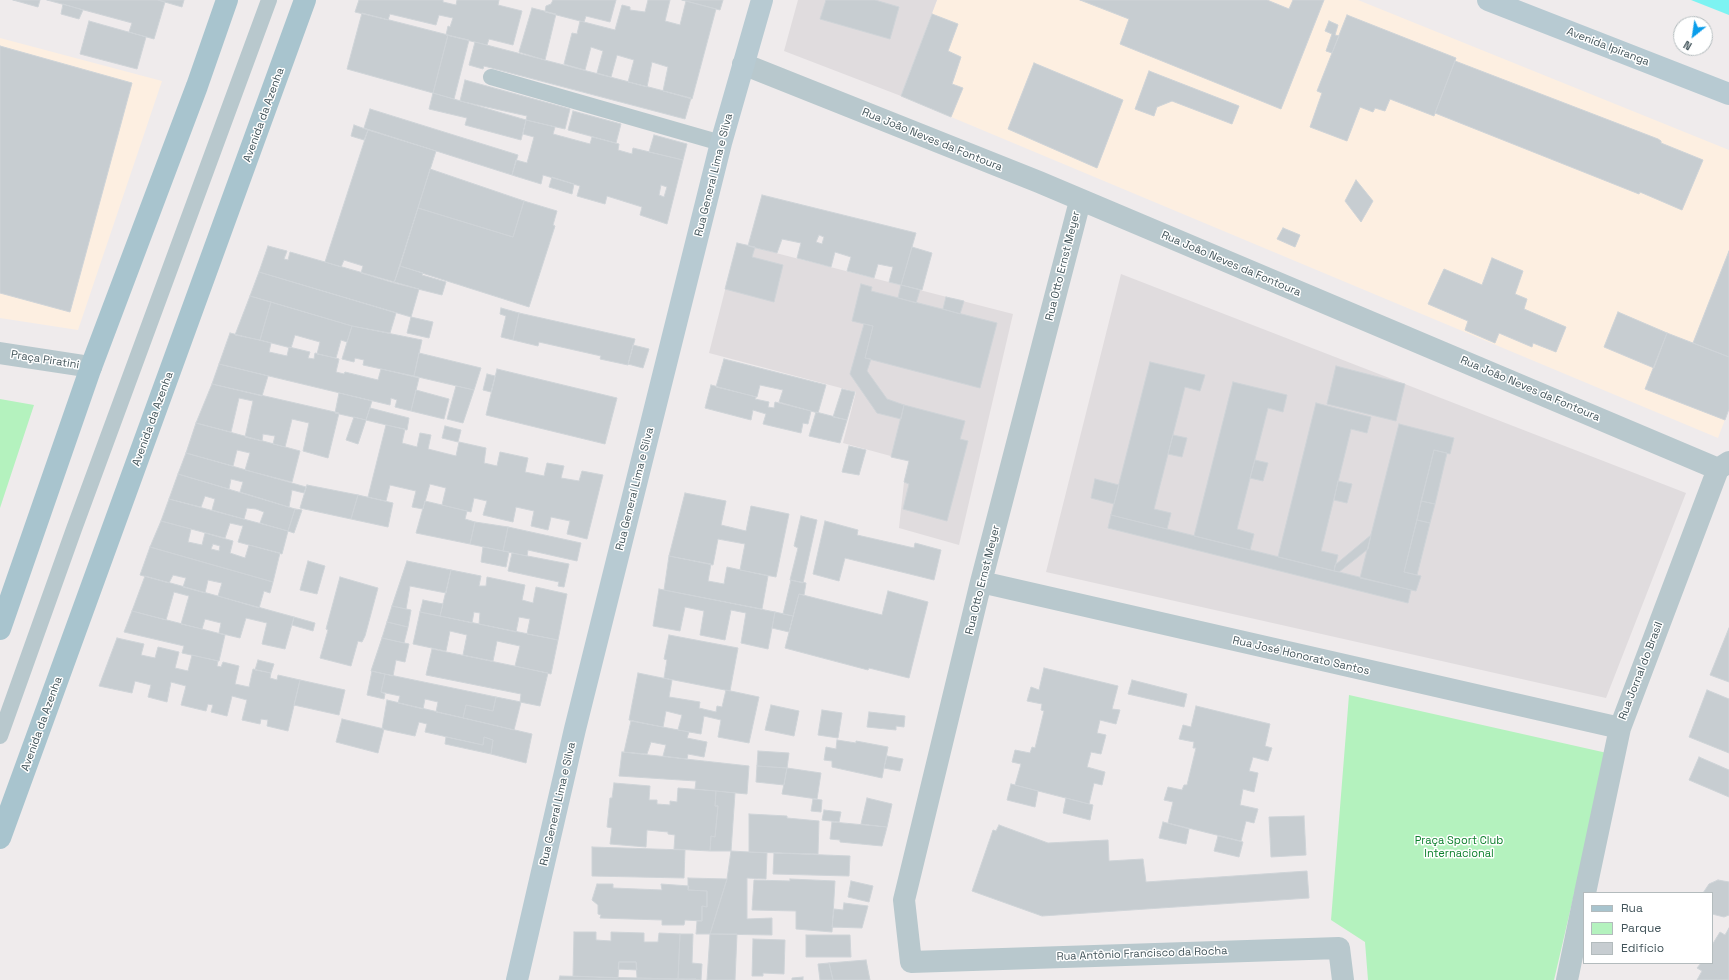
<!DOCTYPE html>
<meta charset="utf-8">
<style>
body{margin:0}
#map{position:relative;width:1729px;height:980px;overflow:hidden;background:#efebec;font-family:"Space Grotesk",sans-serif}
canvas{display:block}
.legend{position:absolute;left:1583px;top:892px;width:130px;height:72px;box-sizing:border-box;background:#fff;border:1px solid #b3bbbd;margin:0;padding:5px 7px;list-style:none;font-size:12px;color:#42545a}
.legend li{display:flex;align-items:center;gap:8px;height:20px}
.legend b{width:20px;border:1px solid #b3bbbd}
.north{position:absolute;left:1673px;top:16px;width:40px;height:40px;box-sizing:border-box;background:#fff;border:1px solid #b3bbbd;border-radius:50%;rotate:210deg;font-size:11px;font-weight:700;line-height:16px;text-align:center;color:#42545a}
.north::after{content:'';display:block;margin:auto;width:14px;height:18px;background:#099deb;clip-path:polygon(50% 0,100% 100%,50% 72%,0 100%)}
</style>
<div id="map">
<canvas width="1729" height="980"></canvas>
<ul class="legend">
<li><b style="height:5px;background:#a8c4ce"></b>Rua</li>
<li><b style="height:11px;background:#b4f2be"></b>Parque</li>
<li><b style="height:11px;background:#c7cdd1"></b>Edifício</li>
</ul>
<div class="north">N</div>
</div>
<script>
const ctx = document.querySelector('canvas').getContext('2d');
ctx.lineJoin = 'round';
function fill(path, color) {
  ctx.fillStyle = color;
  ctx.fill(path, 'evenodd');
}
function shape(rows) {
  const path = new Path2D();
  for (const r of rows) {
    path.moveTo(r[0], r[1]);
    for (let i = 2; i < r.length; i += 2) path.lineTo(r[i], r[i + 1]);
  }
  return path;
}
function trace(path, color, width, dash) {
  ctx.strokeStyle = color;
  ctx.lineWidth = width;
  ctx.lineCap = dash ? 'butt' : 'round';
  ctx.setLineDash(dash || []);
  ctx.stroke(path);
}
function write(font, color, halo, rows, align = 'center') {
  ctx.font = font + ' "Space Grotesk",sans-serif';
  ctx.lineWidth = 3;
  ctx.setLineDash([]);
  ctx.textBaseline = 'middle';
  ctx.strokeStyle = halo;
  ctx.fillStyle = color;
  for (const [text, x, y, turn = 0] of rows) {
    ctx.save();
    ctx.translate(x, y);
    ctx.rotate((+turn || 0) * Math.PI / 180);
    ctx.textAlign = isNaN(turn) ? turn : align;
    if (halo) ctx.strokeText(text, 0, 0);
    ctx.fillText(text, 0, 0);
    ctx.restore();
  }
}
fill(shape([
 [937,0,1358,0,1729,150,1729,409,1718,438,901,96],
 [0,38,162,81,78,330,0,318]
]), '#fdefe1');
fill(shape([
 [798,0,937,0,901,96,784,51],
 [737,243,1013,314,959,545,899,528,904,482,909,461,843,443,856,392,709,353],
 [1121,274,1686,493,1606,698,1046,572]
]), '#e0dcde');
fill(shape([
 [0,399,34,405,0,508],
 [1349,695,1607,753,1554,980,1368,980,1365,942,1331,920]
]), '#b4f2be');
fill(shape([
 [1691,0,1729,0,1729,15]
]), '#7df3f2');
const building = shape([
 [13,0,40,0,38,7,13,0],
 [47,0,158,0,165,2,154,39,129,32,132,23,47,0],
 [158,0,184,0,182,7,158,0],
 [359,0,443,0,443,2,456,5,457,0,499,0,498,5,522,11,513,45,489,39,487,45,446,35,448,26,450,27,453,18,439,15,436,25,390,14,388,20,355,12,359,0],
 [553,0,616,0,610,22,586,16,584,22,545,12,546,6,551,4,553,0],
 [648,0,670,0,665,21,680,25,686,1,716,9,692,99,663,91,668,67,652,62,647,87,628,82,634,60,617,55,611,77,597,73,603,51,591,47,585,70,564,64,572,33,577,34,580,21,615,30,622,5,630,7,630,10,645,12,648,0],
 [682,0,723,0,720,10,682,0],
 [826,0,875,0,899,7,890,39,820,19,826,0],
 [1080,0,1267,0,1289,9,1293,0,1324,0,1281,109,1120,44,1129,19,1080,0],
 [63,4,83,10,79,19,61,14,63,4],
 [532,8,556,14,545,60,519,52,532,8],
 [362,13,448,35,433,93,347,69,362,13],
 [932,14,958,24,948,51,961,57,952,84,963,88,951,117,901,96,932,14],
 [1347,15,1456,58,1434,116,1390,99,1385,111,1375,108,1373,112,1360,107,1347,141,1310,127,1322,93,1317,91,1347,15],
 [89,21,146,37,137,69,80,54,89,21],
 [1329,21,1338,25,1335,35,1339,36,1332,53,1326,51,1332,34,1325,31,1329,21],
 [448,35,469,40,454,99,433,93,448,35],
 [475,42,691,98,685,119,484,66,483,69,469,65,475,42],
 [0,46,132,83,70,312,0,293,0,46],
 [1455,61,1658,139,1661,141,1661,143,1703,160,1682,210,1640,192,1639,194,1435,113,1455,61],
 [1034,63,1123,100,1097,168,1008,129,1034,63],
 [1149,71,1239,106,1232,124,1172,101,1157,107,1154,116,1135,109,1149,71],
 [465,80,570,109,565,129,526,120,527,116,460,101,465,80],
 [433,93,526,120,521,140,465,125,467,118,429,109,433,93],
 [370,109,518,155,512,175,364,128,370,109],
 [573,111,621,124,616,143,568,130,573,111],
 [526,120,555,127,553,134,590,144,592,137,619,144,618,150,632,154,633,148,683,160,667,224,640,215,642,207,607,196,605,204,577,196,580,186,543,175,541,184,512,175,516,160,527,163,534,137,523,134,526,120],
 [661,185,667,187,664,197,659,195,661,185],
 [354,125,368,130,364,140,351,136,354,125],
 [368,130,436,151,394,283,361,273,363,266,344,260,341,267,325,262,368,130],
 [654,135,687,144,683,160,649,152,654,135],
 [430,169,524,201,513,237,418,208,430,169],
 [552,177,574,184,572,194,549,187,552,177],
 [1356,180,1373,201,1361,222,1345,201,1356,180],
 [762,195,916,233,901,285,889,282,893,267,878,264,874,278,847,271,851,257,835,252,831,267,797,258,801,243,782,239,777,253,748,246,762,195],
 [819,235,824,237,822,244,816,242,819,235],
 [524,201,557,211,553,225,555,226,529,307,400,266,418,208,513,237,524,201],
 [1283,228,1300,235,1295,247,1277,239,1283,228],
 [737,243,755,247,752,257,783,265,774,302,725,289,737,243],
 [268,246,287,251,284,259,288,260,290,252,419,289,411,317,259,272,268,246],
 [912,247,932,253,922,290,901,285,912,247],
 [1729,251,1729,357,1693,343,1729,251],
 [1492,258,1523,271,1515,294,1527,299,1524,309,1566,327,1556,352,1533,343,1532,347,1499,333,1495,343,1465,330,1468,321,1428,304,1444,269,1482,285,1492,258],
 [400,266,423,273,422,275,446,282,442,295,394,283,400,266],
 [259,272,396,313,390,333,352,326,250,296,259,272],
 [861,284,872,287,871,291,997,323,980,388,865,358,873,326,852,321,861,284],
 [901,285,920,290,916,303,898,298,901,285],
 [250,296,271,302,260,340,235,335,250,296],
 [946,297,964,301,960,314,943,309,946,297],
 [271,302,352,326,347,342,341,340,336,358,317,354,320,342,295,335,291,348,260,340,271,302],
 [501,308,519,313,513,340,501,337,506,316,500,314,501,308],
 [1618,312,1667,333,1654,368,1604,347,1618,312],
 [519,313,635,339,628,365,600,359,601,356,539,342,538,346,513,340,519,313],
 [411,317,433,322,429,338,407,333,411,317],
 [864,324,873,326,865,358,871,359,867,371,887,399,904,405,901,419,877,413,850,374,864,324],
 [352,326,422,340,414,376,363,365,364,360,355,358,354,362,342,359,352,326],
 [230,333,271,343,269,352,287,356,289,347,310,352,308,358,314,359,315,353,339,359,336,372,344,374,345,372,378,380,381,369,419,378,411,411,395,407,397,400,391,398,390,405,219,364,230,333],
 [1667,333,1729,357,1729,409,1725,420,1645,389,1667,333],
 [633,345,649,349,643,368,628,364,633,345],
 [419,353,481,368,474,390,414,376,419,353],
 [724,359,826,385,818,413,779,402,783,390,760,385,757,397,716,387,724,359],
 [1150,362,1205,375,1200,391,1185,387,1154,509,1171,513,1167,529,1111,515,1150,362],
 [219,364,268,376,262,396,212,384,219,364],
 [1336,366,1405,384,1396,421,1327,404,1336,366],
 [497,369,617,398,605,444,486,415,497,369],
 [487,374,495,376,491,392,483,390,487,374],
 [1233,382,1287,395,1283,412,1268,408,1237,529,1254,534,1250,550,1194,536,1233,382],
 [212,384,339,413,328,458,303,451,309,423,292,419,285,447,273,444,275,436,263,434,262,441,245,437,253,401,239,398,231,432,196,423,212,384],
 [711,385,756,397,755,399,769,402,768,407,774,408,775,402,811,411,808,424,803,423,801,433,763,424,766,414,753,410,751,420,705,408,711,385],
 [456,386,474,390,463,423,447,419,456,386],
 [842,389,855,392,847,420,833,417,842,389],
 [416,390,449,399,444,419,411,411,416,390],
 [339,393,372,401,366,420,335,413,339,393],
 [1316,403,1371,417,1367,433,1351,429,1321,551,1338,555,1334,571,1278,557,1316,403],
 [904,405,965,421,960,439,968,441,947,521,903,509,909,484,904,482,909,461,891,457,904,405],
 [370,408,409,418,407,430,366,420,370,408],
 [816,412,847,420,840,443,809,436,816,412],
 [354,417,366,420,358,444,346,440,354,417],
 [196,423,300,451,292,482,245,470,250,453,237,450,233,466,186,453,196,423],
 [1399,424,1454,438,1450,454,1434,450,1404,572,1421,576,1416,591,1360,578,1399,424],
 [386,425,405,429,402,443,417,447,420,433,431,435,428,449,456,456,459,442,486,448,484,463,497,466,500,452,528,458,525,472,544,476,547,463,564,466,561,478,579,481,582,471,603,475,587,539,567,534,570,521,551,517,548,530,531,526,534,511,516,507,513,522,483,515,487,501,474,498,471,512,442,505,446,488,430,484,423,509,412,507,416,491,390,485,386,501,368,497,386,425],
 [445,426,461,430,458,442,442,438,445,426],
 [1173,435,1187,438,1182,457,1168,454,1173,435],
 [849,446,866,450,859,475,842,472,849,446],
 [1434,450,1447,453,1435,504,1421,501,1434,450],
 [186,453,306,487,304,493,292,490,289,507,240,492,243,482,231,479,229,489,178,474,186,453],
 [1255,460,1268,463,1263,481,1250,478,1255,460],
 [178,474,295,509,288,531,260,523,264,512,256,509,247,508,244,519,212,510,215,499,205,496,201,507,169,499,178,474],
 [1095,479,1119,485,1114,504,1091,498,1095,479],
 [1338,481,1352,484,1347,503,1334,500,1338,481],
 [307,485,358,495,351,519,300,508,307,485],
 [685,493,726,501,721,525,746,531,751,506,789,514,776,577,740,570,745,544,718,539,713,565,669,556,685,493],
 [358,495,393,503,388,527,351,519,358,495],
 [169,499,288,531,282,554,238,542,243,526,230,523,225,538,161,521,169,499],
 [425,501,467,511,465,519,475,522,470,544,416,533,425,501],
 [1421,501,1435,504,1430,523,1417,520,1421,501],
 [295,509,302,510,294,533,288,531,295,509],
 [1111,515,1411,590,1408,603,1108,528,1111,515],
 [801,516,817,520,803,583,790,580,798,548,794,546,801,516],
 [1417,520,1430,523,1417,575,1404,572,1417,520],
 [161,521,191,529,188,542,202,545,205,533,233,541,230,553,245,558,249,545,280,553,273,582,150,547,161,521],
 [213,544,220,546,219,551,211,549,213,544],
 [825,521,858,530,857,535,914,548,915,543,941,550,934,580,845,558,839,581,813,574,825,521],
 [475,522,508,527,503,551,470,544,475,522],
 [508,527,581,543,577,561,528,550,527,556,503,551,508,527],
 [1371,535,1368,549,1339,572,1334,571,1335,565,1371,535],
 [150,547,273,582,270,593,264,591,259,608,218,596,222,583,208,580,205,593,183,587,186,578,173,575,169,583,140,575,150,547],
 [483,547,509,552,506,567,481,562,483,547],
 [512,553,569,564,564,587,558,586,559,582,508,571,512,553],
 [669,556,711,564,708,581,724,584,727,567,768,576,762,609,664,590,669,556],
 [308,561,325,566,317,594,300,590,308,561],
 [407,561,451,570,446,593,410,586,406,609,392,606,407,561],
 [451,570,481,576,479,586,486,586,487,577,525,585,522,600,533,603,536,587,567,594,558,640,527,634,530,619,519,617,516,632,479,624,480,613,474,612,472,623,440,616,451,570],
 [145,576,294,617,285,649,262,644,267,623,246,618,240,638,219,633,221,623,205,619,202,629,181,624,189,596,174,592,166,620,132,611,145,576],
 [340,577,378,588,365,636,362,642,358,641,351,666,320,658,328,630,326,629,340,577],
 [791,580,806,583,804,595,799,594,793,616,783,614,791,580],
 [659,589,775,612,768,649,741,643,746,613,731,610,725,640,700,635,704,611,685,607,680,631,653,626,659,589],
 [888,591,928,602,909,678,869,668,868,670,785,648,799,594,882,615,888,591],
 [423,600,443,604,440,616,420,612,423,600],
 [392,606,411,610,408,627,387,622,392,606],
 [132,611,225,635,219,661,182,653,184,646,124,632,132,611],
 [420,612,558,640,551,674,515,666,520,646,497,641,493,661,463,655,467,635,450,631,446,651,413,644,420,612],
 [775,612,793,616,789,632,772,628,775,612],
 [294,617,315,623,313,631,292,625,294,617],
 [387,622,408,627,404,643,382,638,387,622],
 [1729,628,1729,682,1710,675,1729,628],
 [669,635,738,648,730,691,664,678,667,660,664,659,669,635],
 [117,638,144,644,141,655,155,658,158,647,179,652,175,668,188,671,192,655,218,661,217,666,221,667,223,662,239,666,235,684,249,687,253,669,271,673,270,678,277,680,278,675,300,680,288,731,267,726,268,720,261,719,260,724,242,720,247,700,232,696,227,716,211,712,213,705,208,704,206,711,181,705,186,686,171,682,167,702,148,697,151,685,135,681,132,693,99,686,117,638],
 [382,638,409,644,405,662,396,660,393,676,371,671,382,638],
 [432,649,548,673,540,706,520,702,521,694,426,675,432,649],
 [258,660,274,664,271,673,255,670,258,660],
 [1044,668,1118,686,1112,709,1120,710,1116,724,1100,720,1097,733,1106,735,1101,754,1091,752,1087,767,1105,772,1102,785,1094,783,1089,804,1015,785,1021,764,1012,762,1015,750,1030,753,1032,747,1035,748,1044,711,1041,710,1042,704,1027,701,1031,687,1039,690,1044,668],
 [372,671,385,674,381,692,385,694,384,699,367,695,372,671],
 [638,673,672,680,669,697,700,702,699,708,716,712,717,706,722,707,726,690,759,697,749,743,718,737,721,720,704,716,701,734,678,730,682,715,666,711,663,727,629,720,638,673],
 [385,674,496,697,493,711,466,705,463,718,436,712,438,702,425,699,423,709,398,703,400,696,381,692,385,674],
 [300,680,345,690,339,715,294,705,300,680],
 [1132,680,1187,694,1184,707,1128,694,1132,680],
 [1707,690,1729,699,1729,753,1689,737,1707,690],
 [496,697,521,702,514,730,463,718,466,705,493,711,496,697],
 [387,700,532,734,526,763,491,754,493,740,484,737,483,745,425,732,427,724,419,722,415,736,382,729,387,700],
 [771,705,799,711,794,736,765,730,771,705],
 [1196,706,1270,724,1265,746,1272,748,1268,761,1253,757,1249,771,1258,773,1254,792,1243,789,1240,805,1258,809,1254,823,1246,821,1241,841,1168,823,1173,802,1164,800,1168,787,1182,790,1184,785,1187,785,1196,748,1193,748,1194,742,1179,739,1183,725,1191,727,1196,706],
 [822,710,842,713,838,738,818,735,822,710],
 [869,712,905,716,904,727,896,726,896,730,867,727,869,712],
 [342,719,384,729,378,753,336,742,342,719],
 [631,721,689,732,687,738,707,742,704,757,688,754,687,759,663,756,666,745,651,742,647,754,624,752,631,721],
 [446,737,483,745,484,737,493,740,491,754,445,744,446,737],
 [837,740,856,743,856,741,888,747,882,778,832,767,832,761,824,760,826,747,836,749,837,740],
 [758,751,789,753,787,768,757,766,758,751],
 [622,752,749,766,747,794,695,789,696,781,619,776,622,752],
 [887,756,903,759,900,771,884,768,887,756],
 [1699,757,1729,770,1729,797,1689,780,1699,757],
 [757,766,787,768,784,785,756,782,757,766],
 [787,768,821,773,817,799,782,794,787,768],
 [614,783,650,786,649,800,657,800,657,804,670,805,670,801,677,802,678,788,716,791,715,806,718,806,715,837,711,836,710,851,674,849,675,835,668,834,668,832,647,830,646,847,610,844,612,828,607,827,610,798,612,798,614,783],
 [1011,784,1038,791,1035,807,1007,800,1011,784],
 [716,791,735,793,731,851,710,851,711,836,715,837,718,806,715,806,716,791],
 [867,798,892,804,887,827,861,824,867,798],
 [1066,798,1093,805,1090,820,1063,813,1066,798],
 [813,799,822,800,821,812,811,811,813,799],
 [824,810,841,812,839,822,822,820,824,810],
 [749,814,787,816,787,818,819,821,818,854,749,852,749,814],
 [1304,816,1306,855,1271,857,1269,817,1304,816],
 [832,822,887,827,882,846,840,842,840,840,830,839,832,822],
 [1163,822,1189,829,1186,844,1159,838,1163,822],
 [999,825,1048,843,1108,840,1109,861,1143,859,1146,882,1307,871,1309,898,1042,916,972,891,993,830,996,831,999,825],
 [1218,836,1243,842,1239,857,1214,851,1218,836],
 [592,847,685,850,684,878,592,876,592,847],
 [731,851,767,853,766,879,747,878,747,919,772,918,772,935,710,934,727,879,731,851],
 [774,853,850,856,849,876,773,874,774,853],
 [688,878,727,879,710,934,696,934,697,921,702,921,702,906,707,907,707,891,688,890,688,878],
 [790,879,835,881,832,932,796,929,796,911,752,910,754,880,790,881,790,879],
 [1718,880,1729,882,1729,915,1724,917,1712,914,1712,893,1703,893,1709,884,1718,880],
 [851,881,873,886,869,902,848,897,851,881],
 [597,884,613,884,613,888,662,890,661,884,689,886,688,890,707,891,707,907,702,906,702,921,685,920,684,925,662,925,662,920,600,918,601,915,598,914,598,905,592,900,597,884],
 [844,903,868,906,862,928,832,927,834,909,843,910,844,903],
 [1729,928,1729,980,1697,980,1702,971,1697,968,1701,963,1712,963,1712,945,1720,932,1725,935,1729,928],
 [574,932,596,932,596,940,611,941,611,932,644,933,644,942,658,942,659,933,680,934,678,979,637,978,636,962,619,962,618,978,573,976,574,932],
 [680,934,693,934,692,963,702,964,701,980,678,979,680,934],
 [710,934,737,934,735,980,707,980,710,934],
 [806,935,850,935,851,957,806,957,806,935],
 [753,939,785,940,784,974,763,973,763,976,752,976,753,939],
 [866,960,870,980,833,980,829,963,866,960],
 [619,962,636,962,637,970,618,969,619,962],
 [829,963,833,980,820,980,818,964,829,963],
 [560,976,677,979,677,980,559,980,560,976],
 [803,977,803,980,792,980,792,978,803,977],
 [677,979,696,979,677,980,677,979]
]);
fill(building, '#c7cdd1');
trace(building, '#cfd4d8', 1);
trace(shape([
 [491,77,721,143],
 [0,736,74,529,269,0]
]), '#b8c8cd', 16);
trace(shape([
 [743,64,1039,182,1718,469],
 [1080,201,981,582,904,900,911,962,1339,948,1343,980],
 [0,353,91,367],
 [981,582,1620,728],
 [1585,893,1620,728,1718,469,1729,462],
 [1567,980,1584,898]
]), '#b8c8cd', 22);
trace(shape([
 [1488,0,1729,94],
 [517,980,575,729,721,143,762,0]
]), '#b7cad2', 22);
trace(shape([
 [0,629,91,367,197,86,227,0],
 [0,838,305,0]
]), '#a8c4ce', 22);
write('11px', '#42545a', '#fff', [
 ["Avenida Ipiranga",1608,47,21],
 ["Avenida da Azenha",264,115,-70],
 ["Rua João Neves da Fontoura",932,140,22],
 ["Rua General Lima e Silva",714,175,-76],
 ["Rua João Neves da Fontoura",1231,264,23],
 ["Rua Otto Ernst Meyer",1063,266,-76],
 ["Praça Piratini",45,360,9],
 ["Rua João Neves da Fontoura",1530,389,23],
 ["Avenida da Azenha",153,419,-70],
 ["Rua General Lima e Silva",635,489,-76],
 ["Rua Otto Ernst Meyer",983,580,-76],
 ["Rua José Honorato Santos",1301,656,13],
 ["Rua Jornal do Brasil",1641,671,-69],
 ["Avenida da Azenha",42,724,-70],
 ["Rua General Lima e Silva",558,804,-77],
 ["Rua Antônio Francisco da Rocha",1142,954,-2]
]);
write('11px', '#0e812e', '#fff', [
 ["Praça Sport Club",1459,841],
 ["Internacional",1459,854]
]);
</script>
